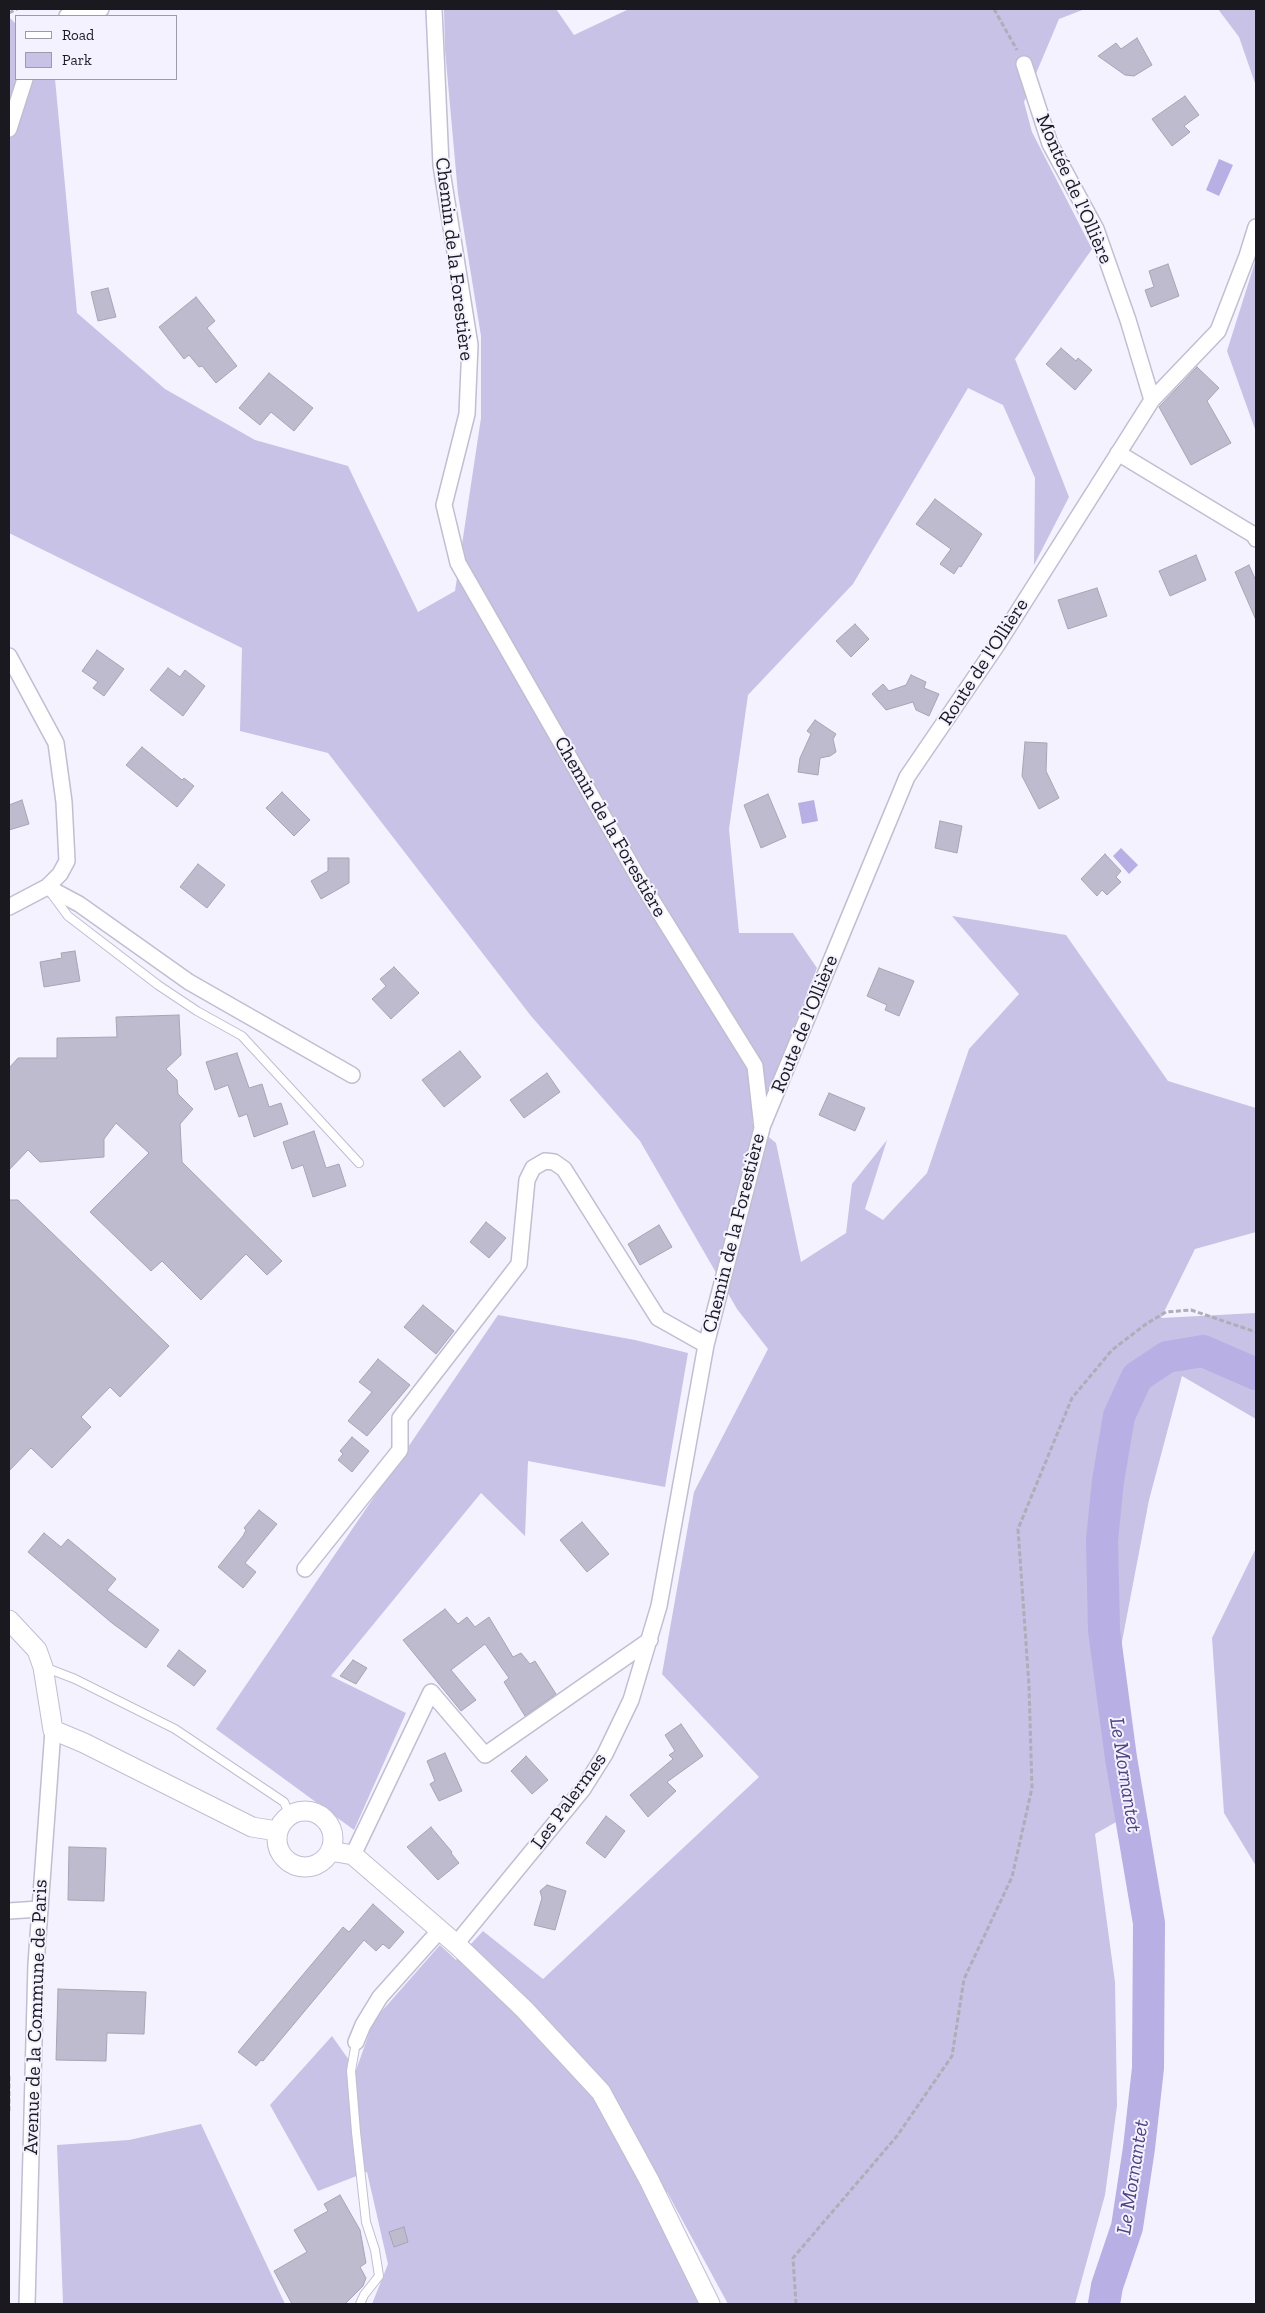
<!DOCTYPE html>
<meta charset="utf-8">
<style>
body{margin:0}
#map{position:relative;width:1265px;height:2313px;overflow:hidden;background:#f4f2fe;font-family:"Zilla Slab",serif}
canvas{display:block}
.frame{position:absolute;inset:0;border:10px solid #1a1920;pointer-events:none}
.legend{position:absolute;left:15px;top:15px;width:162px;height:65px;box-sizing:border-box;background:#f4f2fe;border:1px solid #9d9ba5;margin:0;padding:6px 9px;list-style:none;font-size:15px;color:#1a1920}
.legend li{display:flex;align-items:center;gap:10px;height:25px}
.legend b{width:25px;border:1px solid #9d9ba5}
</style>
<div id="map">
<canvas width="1265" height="2313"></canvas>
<div class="frame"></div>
<ul class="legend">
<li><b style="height:6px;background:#fff"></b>Road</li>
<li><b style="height:14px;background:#c7c2e6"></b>Park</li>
</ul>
</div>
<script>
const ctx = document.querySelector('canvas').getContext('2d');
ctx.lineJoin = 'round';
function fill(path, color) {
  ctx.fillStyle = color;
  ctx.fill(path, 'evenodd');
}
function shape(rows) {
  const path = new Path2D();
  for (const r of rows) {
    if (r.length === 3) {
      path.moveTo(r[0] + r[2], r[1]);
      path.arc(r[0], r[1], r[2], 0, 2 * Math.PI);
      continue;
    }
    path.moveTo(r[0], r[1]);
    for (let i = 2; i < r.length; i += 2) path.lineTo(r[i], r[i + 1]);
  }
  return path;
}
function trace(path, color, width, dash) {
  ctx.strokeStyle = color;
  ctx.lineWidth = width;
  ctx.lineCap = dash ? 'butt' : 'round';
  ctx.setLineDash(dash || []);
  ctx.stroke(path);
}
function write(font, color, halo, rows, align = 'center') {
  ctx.font = font + ' "Zilla Slab",serif';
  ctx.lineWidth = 4;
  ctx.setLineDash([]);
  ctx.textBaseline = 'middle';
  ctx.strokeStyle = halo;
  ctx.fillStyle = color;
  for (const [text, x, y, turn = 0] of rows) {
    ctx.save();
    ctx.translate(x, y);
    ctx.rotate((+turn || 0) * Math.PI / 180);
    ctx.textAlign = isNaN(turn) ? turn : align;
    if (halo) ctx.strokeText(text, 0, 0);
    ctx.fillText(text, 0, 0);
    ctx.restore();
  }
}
fill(shape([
 [444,9,556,9,574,35,629,9,1085,9,1059,19,1024,102,1032,132,1092,249,1015,359,1069,497,1034,565,1035,478,1003,405,968,388,853,584,748,695,729,829,739,933,793,933,817,968,773,1081,752,1123,776,1143,801,1262,846,1233,852,1184,887,1140,865,1209,883,1220,927,1173,969,1049,1019,994,952,916,1066,935,1168,1081,1256,1108,1256,1232,1195,1249,1161,1318,1256,1313,1256,1419,1182,1376,1149,1500,1120,1652,1134,1763,1144,1806,1095,1834,1115,1982,1117,2106,1105,2195,1075,2304,728,2304,667,2192,658,2196,705,2304,372,2304,388,2264,367,2172,318,2191,270,2105,332,2036,356,2070,374,2020,440,1945,456,1960,483,1931,543,1979,759,1777,662,1674,694,1492,768,1349,737,1309,640,1141,531,1016,328,753,240,731,242,648,9,533,9,17,16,24,16,79,55,79,77,313,165,389,255,440,348,466,418,612,455,591,481,418,481,336,458,194,445,50],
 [1218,9,1256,9,1256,86,1239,37],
 [1256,259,1256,432,1227,351],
 [498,1315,635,1340,688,1353,665,1487,528,1461,525,1536,481,1493,331,1676,406,1713,354,1830,216,1729],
 [1256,1548,1256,1866,1224,1813,1212,1638],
 [201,2124,285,2304,63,2304,57,2145,129,2140]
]), '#c7c2e6');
fill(shape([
 [1219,159,1233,165,1219,196,1206,190],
 [814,800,818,821,802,824,798,803],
 [1121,848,1138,865,1129,874,1113,856]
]), '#b8afe4');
trace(shape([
 [1104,2304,1107,2286,1127,2227,1139,2148,1148,2068,1149,1923,1121,1758,1104,1630,1102,1540,1108,1481,1119,1416,1137,1377,1167,1357,1203,1351,1256,1374]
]), '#b8afe4', 32);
const building = shape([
 [1137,38,1152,65,1134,76,1125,75,1098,56,1116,43,1121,49,1137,38],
 [1185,96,1199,115,1184,126,1190,132,1172,146,1152,119,1185,96],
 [1168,264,1179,296,1151,307,1145,290,1154,287,1149,271,1168,264],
 [108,288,116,317,98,321,91,292,108,288],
 [196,297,215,321,207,328,237,366,216,383,202,366,199,367,189,355,184,359,159,327,196,297],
 [1061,348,1076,361,1078,358,1092,370,1075,390,1046,364,1061,348],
 [1197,367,1219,388,1207,401,1231,443,1191,465,1159,407,1197,367],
 [269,373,313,408,294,431,271,412,260,425,239,408,269,373],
 [935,499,982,534,961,567,959,566,954,574,940,564,951,549,916,524,935,499],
 [1196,555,1206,580,1170,596,1159,571,1196,555],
 [1249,565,1256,581,1256,620,1235,572,1249,565],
 [1097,588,1107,616,1068,629,1058,600,1097,588],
 [855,624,869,639,851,657,836,641,855,624],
 [97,650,124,669,104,696,93,688,98,682,82,671,97,650],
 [168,668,180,677,185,670,205,686,183,716,150,690,168,668],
 [911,675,926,682,924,688,939,694,929,716,916,710,913,702,886,710,872,694,883,684,889,691,906,685,911,675],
 [815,720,836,734,833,739,836,752,830,756,820,758,818,775,798,772,800,758,811,734,807,731,815,720],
 [1025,742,1047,743,1046,771,1059,798,1039,809,1022,776,1025,742],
 [142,747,182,780,184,778,194,786,177,807,126,765,142,747],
 [282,792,310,820,294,836,266,808,282,792],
 [768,794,786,837,761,848,744,805,768,794],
 [22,800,29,824,9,830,9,805,22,800],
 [940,821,962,826,957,853,935,848,940,821],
 [1105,854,1121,871,1116,877,1121,882,1107,895,1102,890,1097,896,1081,879,1105,854],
 [328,858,349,858,349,883,321,899,311,881,328,871,328,858],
 [198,864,225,885,207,908,180,887,198,864],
 [75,951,80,981,44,987,40,962,62,958,61,953,75,951],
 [394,967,419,993,391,1019,372,999,386,986,380,979,394,967],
 [879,968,914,981,899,1016,885,1010,887,1005,867,996,879,968],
 [179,1015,181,1055,166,1069,177,1080,178,1094,193,1109,180,1124,182,1162,282,1261,267,1275,246,1254,201,1300,162,1261,151,1271,90,1212,149,1153,116,1123,104,1139,104,1157,40,1162,28,1150,9,1170,9,1068,18,1058,57,1058,57,1038,117,1037,116,1017,179,1015],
 [460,1051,481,1077,444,1107,422,1080,460,1051],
 [237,1053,249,1088,262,1084,269,1107,281,1103,288,1124,254,1137,247,1114,239,1117,228,1085,215,1090,206,1062,237,1053],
 [547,1073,560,1092,524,1118,510,1100,547,1073],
 [829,1093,865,1108,855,1131,819,1115,829,1093],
 [314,1131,326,1168,339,1164,346,1186,313,1197,303,1165,292,1169,283,1142,314,1131],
 [9,1200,18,1200,169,1346,120,1397,110,1387,81,1417,91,1427,52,1468,31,1448,9,1471,9,1200],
 [486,1222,506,1238,489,1258,470,1242,486,1222],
 [659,1225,672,1247,640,1265,628,1244,659,1225],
 [423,1305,454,1331,436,1354,404,1327,423,1305],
 [378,1359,410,1385,367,1436,348,1421,372,1392,359,1382,378,1359],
 [352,1437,369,1451,352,1472,338,1460,343,1454,340,1451,352,1437],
 [259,1510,277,1524,245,1563,256,1572,243,1588,218,1567,243,1536,246,1530,244,1528,259,1510],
 [582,1522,609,1554,587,1572,560,1540,582,1522],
 [44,1533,61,1547,68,1539,116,1579,107,1590,159,1630,146,1648,112,1623,28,1552,44,1533],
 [445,1609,458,1624,467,1617,475,1627,489,1617,513,1657,521,1653,530,1664,535,1661,556,1694,525,1716,504,1682,509,1678,485,1644,451,1670,476,1700,461,1711,403,1640,445,1609],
 [179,1650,206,1671,194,1686,167,1666,179,1650],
 [353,1660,367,1668,356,1684,340,1676,353,1660],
 [681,1724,703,1756,667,1782,676,1791,648,1817,630,1795,673,1759,669,1755,675,1751,665,1735,681,1724],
 [445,1753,462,1791,439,1801,430,1784,435,1781,427,1761,445,1753],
 [526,1756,548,1780,532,1794,511,1771,526,1756],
 [606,1816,625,1831,605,1858,586,1843,606,1816],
 [431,1827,452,1852,451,1853,459,1863,438,1880,407,1847,431,1827],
 [69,1847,106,1848,104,1901,68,1900,69,1847],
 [547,1885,566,1891,555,1930,534,1925,542,1898,540,1891,547,1885],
 [373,1904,404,1932,389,1949,383,1944,376,1951,364,1940,263,2061,261,2060,256,2066,238,2052,343,1927,349,1932,373,1904],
 [58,1989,146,1992,144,2034,107,2033,106,2061,56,2060,58,1989],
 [340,2195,360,2230,366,2263,360,2267,366,2278,363,2286,345,2304,292,2304,274,2271,307,2252,294,2230,328,2211,324,2204,340,2195],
 [404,2227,408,2242,394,2247,389,2232,404,2227]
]);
fill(building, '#bebbce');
trace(building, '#a7a4b7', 1);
const service = shape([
 [51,893,68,916,158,985,197,1011,242,1036,359,1163],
 [44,1667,75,1679,175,1729,284,1802,290,1815],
 [356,2042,351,2071,356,2132,366,2222,375,2250,379,2276,364,2295,360,2304]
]);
const minor = shape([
 [434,9,441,165,470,345,467,414,444,505,458,563,642,884,755,1066,762,1128,706,1345,659,1606,631,1700,605,1754,583,1789,456,1944],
 [67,16,101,9],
 [1024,64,1050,144,1096,229,1128,320,1152,400],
 [9,129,25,79],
 [1118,453,1254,535,1256,539],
 [9,656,56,743,64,802,67,861,60,874,47,887,9,907],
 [47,887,79,904,189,982,352,1075],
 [762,1127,907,777,997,645,1152,400,1218,331,1247,256,1256,227],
 [305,1569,400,1450,400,1418,519,1264,527,1180,533,1168,545,1161,554,1162,564,1169,658,1318,706,1345],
 [353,1855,431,1692,485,1755,650,1640],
 [9,1911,39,1909],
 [356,2042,363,2025,380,1997,440,1930],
 [27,2304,36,1964,53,1730]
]);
const tertiary = shape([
 [9,1620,37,1650,43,1667,53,1730,84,1743,252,1827,277,1831],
 [305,1839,28],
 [330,1851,353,1855,456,1944,524,2009,601,2092,649,2180,710,2304]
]);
trace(service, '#c0bed1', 10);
trace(minor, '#c0bed1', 18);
trace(tertiary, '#c0bed1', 21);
trace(shape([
 [994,9,1017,50],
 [9,13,17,9],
 [9,2076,9,2112],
 [796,2304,793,2258,897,2136,952,2056,964,1979,1012,1877,1032,1788,1029,1686,1018,1529,1072,1398,1112,1350,1146,1324,1166,1312,1191,1310,1256,1332]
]), '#afadb8', 3, [5, 2.5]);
trace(service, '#fff', 8);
trace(minor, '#fff', 15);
trace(tertiary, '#fff', 19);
write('20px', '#1a1920', '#f4f2fe', [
 ["Montée de l'Ollière",1074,189,66],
 ["Chemin de la Forestière",454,259,83],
 ["Route de l'Ollière",984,662,-57],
 ["Chemin de la Forestière",610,827,60],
 ["Route de l'Ollière",805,1024,-68],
 ["Chemin de la Forestière",734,1233,-76],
 ["Les Palermes",569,1801,-54],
 ["Avenue de la Commune de Paris",36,2017,-88]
]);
write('italic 21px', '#514383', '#f4f2fe', [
 ["Le Mornantet",1125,1775,81],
 ["Le Mornantet",1133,2177,-81]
]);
</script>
